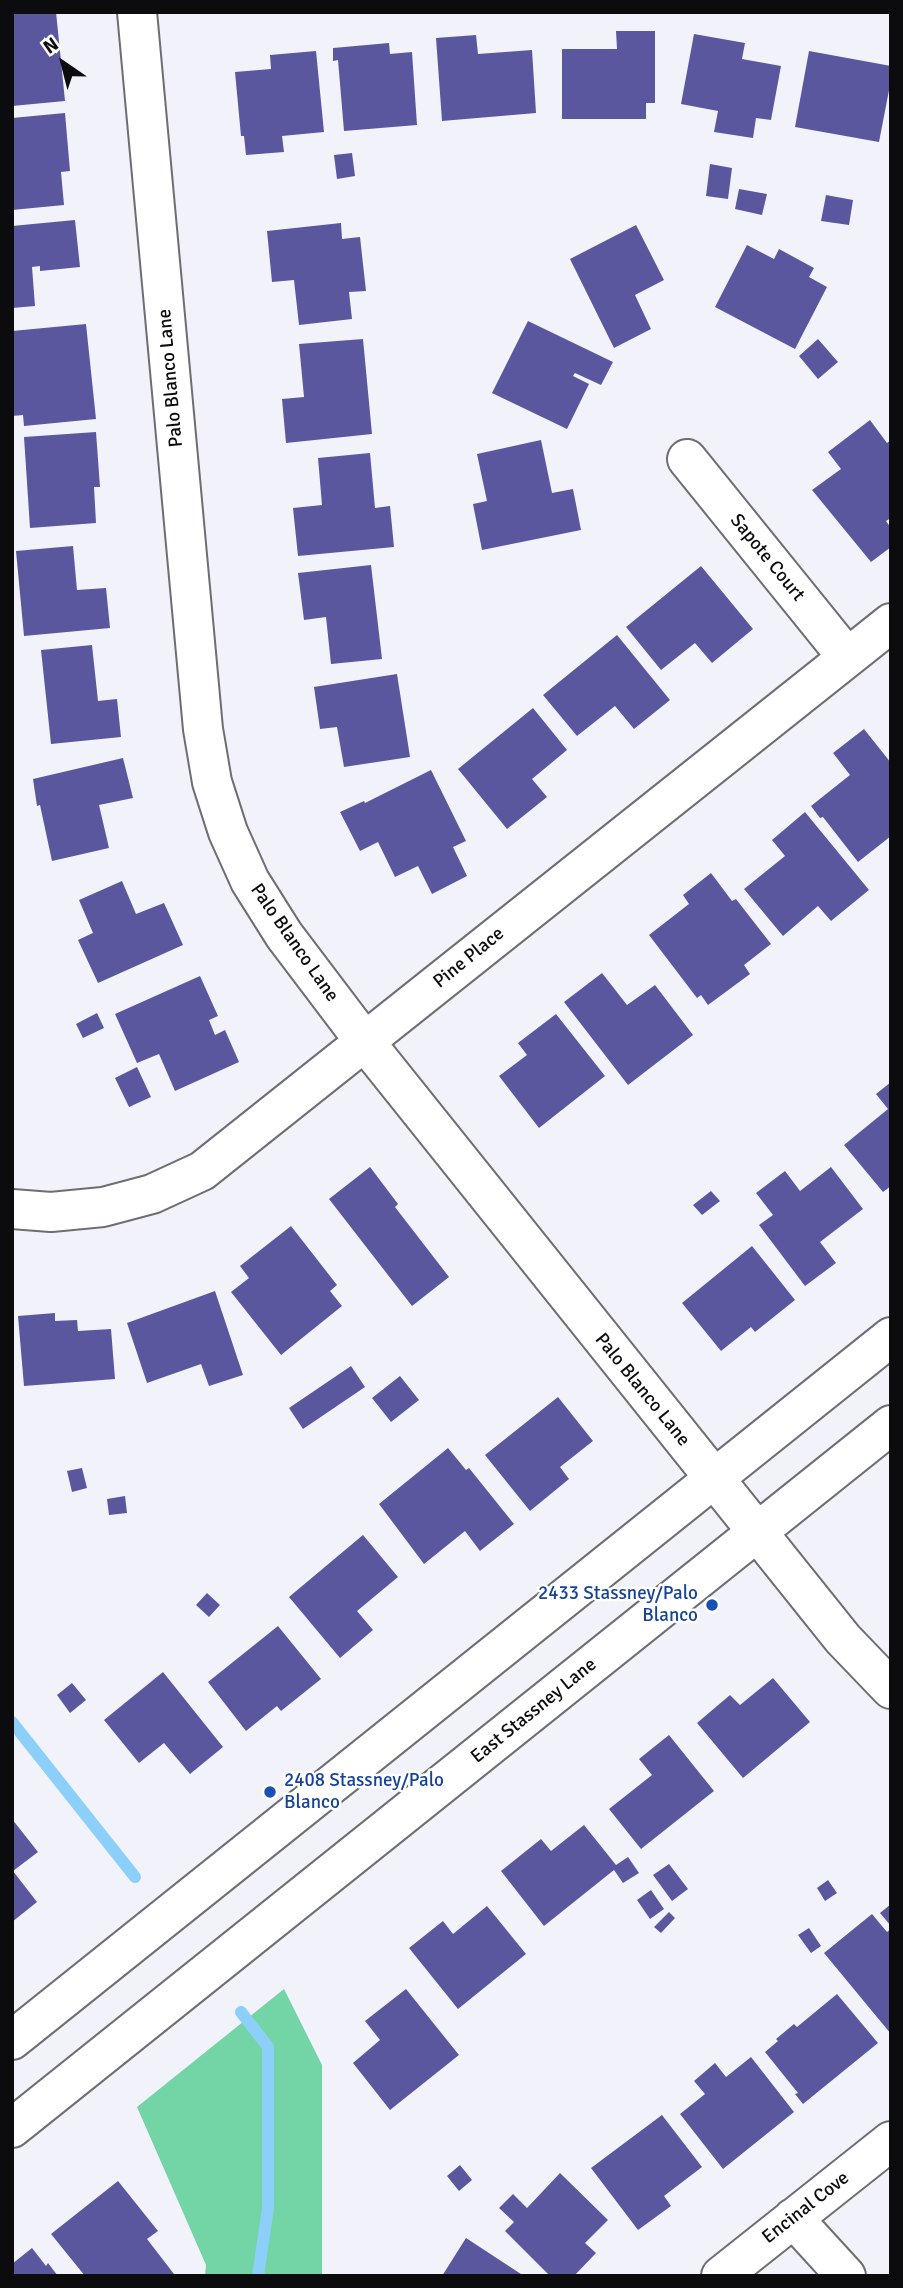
<!DOCTYPE html>
<style>
body{margin:0}
#map{position:relative;width:903px;height:2288px;overflow:hidden;background:#f2f3fa;font-family:Signika,sans-serif}
canvas{display:block}
.frame{position:absolute;inset:0;border:14px solid #0c0c0e;pointer-events:none}
.north{position:absolute;left:28px;top:28px;width:70px;height:70px;-webkit-text-stroke:5px #fff;paint-order:stroke;rotate:325deg;font-size:19px;font-weight:700;line-height:28px;text-align:center;color:#0c0c0e}
.north::after{content:'';display:block;margin:auto;width:24px;height:32px;background:#0c0c0e;clip-path:polygon(50% 0,100% 100%,50% 72%,0 100%)}
</style>
<div id="map">
<canvas width="903" height="2288"></canvas>
<div class="frame"></div>
<div class="north">N</div>
</div>
<script>
const ctx = document.querySelector('canvas').getContext('2d');
ctx.lineJoin = 'round';
function fill(path, color) {
  ctx.fillStyle = color;
  ctx.fill(path, 'evenodd');
}
function shape(rows) {
  const path = new Path2D();
  for (const r of rows) {
    path.moveTo(r[0], r[1]);
    for (let i = 2; i < r.length; i += 2) path.lineTo(r[i], r[i + 1]);
  }
  return path;
}
function trace(path, color, width, dash) {
  ctx.strokeStyle = color;
  ctx.lineWidth = width;
  ctx.lineCap = dash ? 'butt' : 'round';
  ctx.setLineDash(dash || []);
  ctx.stroke(path);
}
function write(font, color, halo, rows, align = 'center') {
  ctx.font = font + ' Signika,sans-serif';
  ctx.lineWidth = 5;
  ctx.setLineDash([]);
  ctx.textBaseline = 'middle';
  ctx.strokeStyle = halo;
  ctx.fillStyle = color;
  for (const [text, x, y, turn = 0] of rows) {
    ctx.save();
    ctx.translate(x, y);
    ctx.rotate((+turn || 0) * Math.PI / 180);
    ctx.textAlign = isNaN(turn) ? turn : align;
    if (halo) ctx.strokeText(text, 0, 0);
    ctx.fillText(text, 0, 0);
    ctx.restore();
  }
}
fill(shape([
 [284,1989,322,2065,322,2276,205,2276,206,2265,137,2107]
]), '#73d4a6');
trace(shape([
 [12,1722,135,1877],
 [241,2012,268,2047,268,2208,258,2276]
]), '#8cd0fa', 12);
fill(shape([
 [12,12,56,12,65,101,12,106],
 [616,31,655,31,655,103,646,103,646,119,562,119,562,49,617,49],
 [694,34,745,43,742,59,781,66,771,120,756,118,753,138,714,132,718,111,681,104],
 [476,35,478,54,532,50,536,113,442,121,436,38],
 [389,43,390,54,412,52,417,125,344,131,338,60,333,61,333,48],
 [316,51,324,132,282,136,284,152,246,155,244,136,241,136,235,72,271,69,270,55],
 [809,51,891,66,891,80,879,142,795,127],
 [65,113,70,171,61,172,64,205,12,210,12,118],
 [352,153,355,176,337,179,334,155],
 [710,164,732,168,728,199,706,196],
 [739,189,767,194,762,215,735,209],
 [826,195,853,200,849,225,821,221],
 [75,220,80,267,40,271,40,266,32,267,35,306,12,308,12,226],
 [341,223,342,239,360,237,366,291,349,292,352,319,299,325,294,280,272,282,267,231],
 [636,225,664,280,635,295,651,329,614,348,570,259],
 [747,245,774,259,779,249,814,268,809,277,827,287,795,349,715,307],
 [528,321,613,362,601,385,575,373,573,376,589,384,567,429,492,393],
 [86,324,96,419,24,426,23,415,12,416,12,331],
 [363,339,372,434,286,443,282,399,304,397,299,344],
 [818,339,838,362,818,379,799,356],
 [870,420,887,443,891,440,891,518,886,521,891,528,891,547,871,562,812,490,841,469,828,452],
 [96,432,100,487,94,487,96,523,30,528,24,437],
 [541,440,552,493,573,489,581,530,482,550,473,504,487,501,477,454],
 [370,453,375,508,390,506,394,547,298,556,293,508,322,505,318,458],
 [73,546,77,590,106,588,110,628,24,636,16,551],
 [371,565,382,659,331,664,326,617,304,620,298,573],
 [701,566,753,629,712,663,695,643,661,670,626,627],
 [617,635,670,700,634,729,615,706,577,736,543,695],
 [92,645,98,701,117,699,121,737,51,744,41,650],
 [397,674,410,757,344,767,337,727,320,729,314,687],
 [533,708,567,750,532,779,547,797,507,829,458,769],
 [864,729,891,763,891,836,858,862,823,817,820,818,811,806,850,775,833,753],
 [123,758,133,798,99,805,109,848,52,861,40,805,37,806,33,779],
 [431,770,466,841,453,847,467,876,432,894,418,866,395,877,378,842,360,851,340,812,364,801,365,803],
 [805,812,869,890,831,921,818,906,783,936,744,889,785,856,772,840],
 [711,873,732,901,736,899,771,944,744,965,750,974,708,1005,701,995,697,998,649,935,689,904,683,895],
 [122,881,136,914,164,903,183,945,98,983,78,940,93,933,79,900],
 [602,973,627,1005,655,985,693,1035,628,1085,564,1002],
 [200,976,218,1016,209,1020,215,1035,225,1030,239,1062,175,1091,159,1054,137,1063,115,1014],
 [97,1013,104,1028,83,1038,76,1024],
 [556,1014,605,1076,539,1128,499,1076,527,1055,518,1043],
 [137,1067,151,1097,129,1107,115,1078],
 [891,1082,891,1186,883,1192,844,1145,888,1109,876,1094],
 [370,1167,398,1204,395,1207,449,1277,412,1306,329,1199],
 [831,1167,863,1209,820,1242,836,1263,805,1286,759,1225,773,1215,756,1193,785,1171,800,1191],
 [711,1191,720,1201,702,1215,693,1205],
 [291,1226,337,1285,330,1291,342,1306,281,1355,231,1292,249,1278,240,1266],
 [752,1246,795,1300,755,1332,751,1327,721,1351,682,1303],
 [215,1291,243,1375,209,1386,201,1364,147,1383,127,1323],
 [55,1313,55,1321,77,1320,78,1331,111,1329,115,1379,24,1386,18,1316],
 [351,1366,365,1387,303,1429,289,1408],
 [400,1376,419,1400,391,1422,372,1398],
 [558,1397,593,1441,560,1467,569,1479,530,1511,485,1455],
 [448,1448,466,1470,469,1468,514,1524,480,1551,465,1531,424,1564,379,1504],
 [82,1468,87,1488,72,1492,67,1471],
 [125,1496,127,1513,109,1515,107,1499],
 [363,1535,398,1577,357,1611,373,1630,340,1658,289,1597],
 [207,1593,220,1605,209,1617,196,1605],
 [278,1626,321,1679,281,1711,277,1706,246,1731,208,1682],
 [163,1672,223,1747,190,1774,164,1743,139,1763,104,1720],
 [773,1678,810,1722,743,1778,697,1723,730,1695,740,1705],
 [72,1683,86,1700,70,1713,57,1695],
 [669,1735,714,1791,641,1849,609,1809,652,1775,639,1759],
 [12,1819,38,1852,13,1871,37,1902,12,1922],
 [584,1825,616,1865,628,1857,639,1873,623,1883,614,1870,544,1926,501,1871,541,1839,551,1851],
 [669,1864,688,1889,672,1901,653,1875],
 [828,1880,837,1893,825,1901,817,1888],
 [651,1890,664,1909,650,1919,637,1900],
 [891,1904,891,1926,880,1913],
 [487,1906,526,1954,458,2009,409,1948,443,1921,453,1934],
 [669,1912,675,1918,661,1933,654,1927],
 [872,1914,887,1932,891,1929,891,2034,824,1953],
 [809,1928,821,1946,811,1953,798,1935],
 [406,1989,459,2055,390,2110,353,2063,380,2040,365,2021],
 [837,1994,878,2043,803,2104,795,2094,798,2093,765,2052,778,2041,776,2039,794,2024,797,2027],
 [751,2057,794,2112,723,2169,680,2114,705,2094,694,2081,715,2063,726,2077],
 [662,2115,702,2167,664,2196,671,2206,638,2230,591,2168],
 [460,2165,472,2180,459,2191,447,2176],
 [560,2173,608,2220,585,2243,596,2253,574,2276,550,2276,505,2231,514,2222,499,2208,513,2194,527,2208],
 [118,2181,158,2231,147,2239,174,2274,172,2276,105,2276,103,2274,101,2276,85,2276,51,2234],
 [466,2238,524,2276,442,2276],
 [32,2248,46,2266,48,2263,58,2276,12,2276,12,2264]
]), '#5a579f');
const street = shape([
 [687,459,847,657],
 [12,1209,51,1212,103,1207,152,1194,202,1171,891,623],
 [793,2218,846,2276],
 [721,2276,891,2141]
]);
const secondary = shape([
 [137,12,203,729,212,782,228,832,250,881,284,935,365,1042,843,1639,891,1689],
 [12,2040,891,1337],
 [12,2128,891,1425]
]);
trace(street, '#6d6d73', 42);
trace(secondary, '#6d6d73', 42);
trace(street, '#fff', 38);
trace(secondary, '#fff', 38);
for (const [x, y, r, color] of [
 [712,1605,7,"#1a4fb4"],
 [270,1792,7,"#1a4fb4"]
]) {
  const dot = new Path2D();
  dot.arc(x, y, r, 0, 2 * Math.PI);
  ctx.fillStyle = color;
  ctx.fill(dot);
  trace(dot, '#fff', 2.5);
}
write('19px', '#0c0c0e', '#fff', [
 ["Palo Blanco Lane",171,378,-95],
 ["Sapote Court",767,558,51],
 ["Palo Blanco Lane",294,943,55],
 ["Pine Place",469,958,-39],
 ["Palo Blanco Lane",642,1390,51],
 ["East Stassney Lane",534,1711,-39],
 ["Encinal Cove",806,2208,-38]
]);
write('19px', '#164399', '#fff', [
 ["2433 Stassney/Palo",698,1594],
 ["Blanco",698,1616],
 ["2408 Stassney/Palo",284,1781,"left"],
 ["Blanco",284,1803,"left"]
], 'right');
</script>
